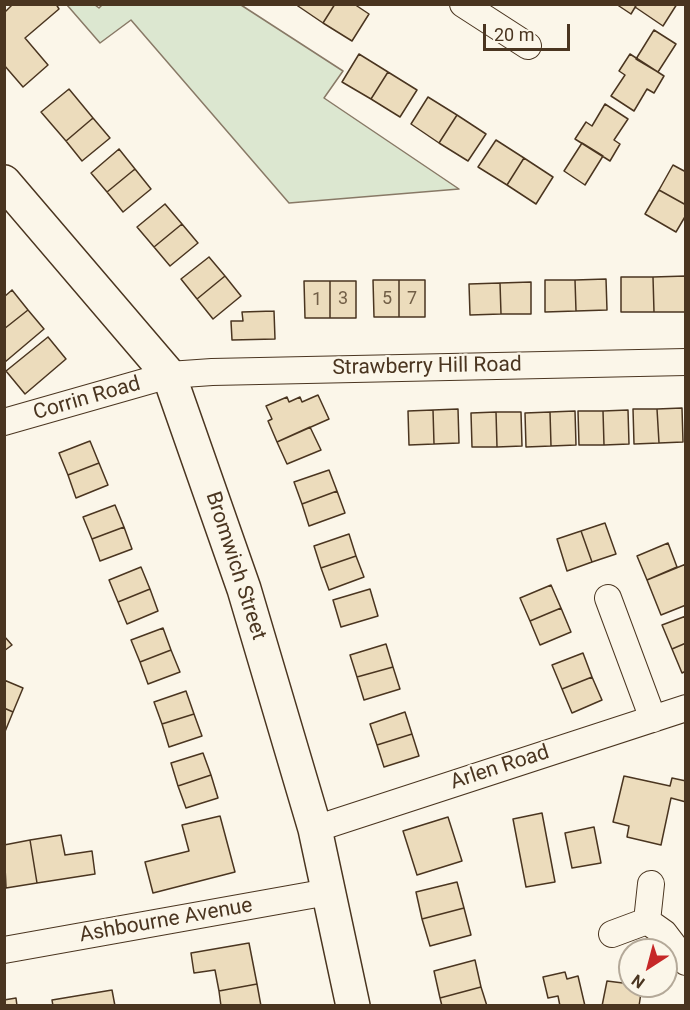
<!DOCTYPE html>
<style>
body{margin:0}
#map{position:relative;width:690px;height:1010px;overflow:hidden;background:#fbf6e9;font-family:Roboto,sans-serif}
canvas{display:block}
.frame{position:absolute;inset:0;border:6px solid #4a3520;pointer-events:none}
.north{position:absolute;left:618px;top:938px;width:60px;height:60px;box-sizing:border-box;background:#fbf6e9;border:2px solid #b4a999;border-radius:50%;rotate:216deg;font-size:16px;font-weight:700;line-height:24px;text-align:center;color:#4a3520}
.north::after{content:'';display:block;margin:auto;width:21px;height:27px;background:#c62828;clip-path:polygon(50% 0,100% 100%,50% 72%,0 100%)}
.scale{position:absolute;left:483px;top:24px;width:87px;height:27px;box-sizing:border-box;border:3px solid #4a3520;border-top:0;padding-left:8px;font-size:18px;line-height:21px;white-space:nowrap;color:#4a3520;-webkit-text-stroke:4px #fbf6e9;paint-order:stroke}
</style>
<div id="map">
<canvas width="690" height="1010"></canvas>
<div class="frame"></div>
<div class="north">N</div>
<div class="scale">20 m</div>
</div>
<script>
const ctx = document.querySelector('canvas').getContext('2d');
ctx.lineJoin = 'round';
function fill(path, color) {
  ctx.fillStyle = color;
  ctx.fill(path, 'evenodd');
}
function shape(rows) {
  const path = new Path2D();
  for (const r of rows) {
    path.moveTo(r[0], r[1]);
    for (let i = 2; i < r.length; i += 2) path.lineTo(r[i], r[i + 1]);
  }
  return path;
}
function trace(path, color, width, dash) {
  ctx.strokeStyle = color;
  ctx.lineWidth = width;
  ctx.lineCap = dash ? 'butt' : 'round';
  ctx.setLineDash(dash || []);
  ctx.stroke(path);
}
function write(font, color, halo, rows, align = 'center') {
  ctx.font = font + ' Roboto,sans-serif';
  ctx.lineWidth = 4.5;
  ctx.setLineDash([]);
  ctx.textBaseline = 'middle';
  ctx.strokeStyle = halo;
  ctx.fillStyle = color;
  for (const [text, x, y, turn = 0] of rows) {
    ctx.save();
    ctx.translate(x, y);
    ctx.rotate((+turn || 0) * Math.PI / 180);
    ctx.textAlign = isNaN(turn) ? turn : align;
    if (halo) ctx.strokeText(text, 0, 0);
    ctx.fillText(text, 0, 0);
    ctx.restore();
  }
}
const green = shape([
 [103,4,241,5,343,71,324,98,459,189,289,203,131,20,100,43,67,5,95,5,99,8,103,4]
]);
fill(green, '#dce7d0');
trace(green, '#887966', 1.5);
const building = shape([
 [13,4,56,4,59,9,25,38,48,65,23,87,4,65,4,10,6,11,13,4],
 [295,4,335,4,323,23,295,4],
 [335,4,354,4,369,14,352,41,323,23,335,4],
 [616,4,637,4,631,14,616,4],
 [637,4,677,4,663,26,635,7,637,4],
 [654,30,676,44,658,72,636,59,654,30],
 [359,54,388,72,371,99,342,82,359,54],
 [630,54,664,76,654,93,647,89,634,111,611,96,625,75,619,71,630,54],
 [388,72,417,90,400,117,371,99,388,72],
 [69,89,93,118,66,141,41,112,69,89],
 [428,97,457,115,439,143,411,124,428,97],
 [605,104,628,119,614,140,620,144,610,161,575,139,586,122,592,126,605,104],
 [457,115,486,134,468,161,439,143,457,115],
 [93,118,110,138,82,161,66,141,93,118],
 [496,140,524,158,507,185,478,167,496,140],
 [582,143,603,156,585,185,564,171,582,143],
 [119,149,135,169,107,192,91,173,119,149],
 [524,158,553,177,536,204,507,185,524,158],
 [673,165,686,172,686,205,659,190,673,165],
 [135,169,151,189,123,212,107,192,135,169],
 [659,190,686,205,686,215,676,232,645,214,659,190],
 [165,204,182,224,154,247,137,227,165,204],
 [182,224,198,243,170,266,154,247,182,224],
 [209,257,225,276,197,299,181,279,209,257],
 [225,276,241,296,213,319,197,299,225,276],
 [686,276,686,312,654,312,653,277,686,276],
 [621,277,653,277,654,312,621,312,621,277],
 [606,279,607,310,576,311,575,280,606,279],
 [373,280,399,280,399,317,374,317,373,280],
 [399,280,425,280,425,317,399,317,399,280],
 [545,280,575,280,576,311,545,312,545,280],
 [304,281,330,281,330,318,305,318,304,281],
 [330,281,356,281,356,318,330,318,330,281],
 [531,282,531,314,501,314,500,283,531,282],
 [500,283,501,314,470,315,469,284,500,283],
 [12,290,28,310,4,329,4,297,12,290],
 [28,310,44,329,5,362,4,329,28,310],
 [274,311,275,339,232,340,231,321,243,321,242,312,274,311],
 [48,337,66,359,25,394,6,371,48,337],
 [318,395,329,419,277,442,268,421,272,419,266,406,287,397,289,402,300,397,302,402,318,395],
 [682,408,683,442,659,443,657,409,682,408],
 [458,409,459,443,434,444,433,410,458,409],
 [633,409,657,409,659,443,634,444,633,409],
 [433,410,434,444,409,445,408,411,433,410],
 [628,410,629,444,604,445,603,411,628,410],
 [575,411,576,445,551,446,550,412,575,411],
 [578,411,603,411,604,445,579,445,578,411],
 [496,412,521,412,522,446,497,447,496,412],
 [496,412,497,447,472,447,471,413,496,412],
 [550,412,551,446,526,447,525,413,550,412],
 [310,427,321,450,287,464,277,442,310,427],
 [90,441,99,463,68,475,59,453,90,441],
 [99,463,108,485,76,498,68,475,99,463],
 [329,470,337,491,302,504,294,482,329,470],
 [337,491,345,513,309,526,302,504,337,491],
 [115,505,124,527,92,539,83,517,115,505],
 [605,523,616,554,592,562,581,531,605,523],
 [124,527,132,549,100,561,92,539,124,527],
 [581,531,592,562,567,571,557,539,581,531],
 [349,534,356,556,321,568,314,546,349,534],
 [668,543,677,567,647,580,637,556,668,543],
 [356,556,364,577,329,590,321,568,356,556],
 [686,564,686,605,661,615,647,580,686,564],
 [141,567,150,589,118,602,109,580,141,567],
 [551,585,561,608,530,621,520,598,551,585],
 [150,589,158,611,127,624,118,602,150,589],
 [370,589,378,616,341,627,333,600,370,589],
 [561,608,571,632,540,645,530,621,561,608],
 [686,616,686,643,672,649,662,625,686,616],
 [163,628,171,650,140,662,131,640,163,628],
 [4,636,12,645,4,651,4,636],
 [686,643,686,671,682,673,672,649,686,643],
 [386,644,393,667,357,677,350,655,386,644],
 [171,650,180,672,148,684,140,662,171,650],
 [583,653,592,677,562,689,552,665,583,653],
 [393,667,400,689,364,700,357,677,393,667],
 [592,677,602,700,572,713,562,689,592,677],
 [4,680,23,688,13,712,4,708,4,680],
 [186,691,194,714,162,724,154,702,186,691],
 [4,708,13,712,4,734,4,708],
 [405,712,412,734,377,745,370,724,405,712],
 [194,714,202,736,169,747,162,724,194,714],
 [412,734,419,756,384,767,377,745,412,734],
 [203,753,211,775,178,786,171,763,203,753],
 [211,775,218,798,186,808,178,786,211,775],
 [624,776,670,786,672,778,686,781,686,802,671,798,661,845,627,837,629,826,613,822,624,776],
 [542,813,555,882,526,887,513,819,542,813],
 [220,816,235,872,153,893,145,862,189,851,182,825,220,816],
 [448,817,462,861,417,875,403,831,448,817],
 [594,827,601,863,572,868,565,833,594,827],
 [61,835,65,855,92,851,95,874,37,883,30,840,61,835],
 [30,840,37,883,6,888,4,845,30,840],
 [457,882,464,908,422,919,416,892,457,882],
 [464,908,471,935,430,946,422,919,464,908],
 [249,943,257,984,219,991,215,970,194,973,191,953,249,943],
 [475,960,481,987,440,998,434,971,475,960],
 [565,972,567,979,578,976,585,1006,560,1006,558,996,548,998,543,977,565,972],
 [624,977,630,978,630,986,642,986,639,1006,602,1006,607,981,623,983,624,977],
 [257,984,261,1006,221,1006,219,991,257,984],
 [481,987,487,1006,442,1006,440,998,481,987],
 [112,990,115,1006,53,1006,52,1000,112,990],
 [16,998,17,1006,4,1006,4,1000,16,998]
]);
fill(building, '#ecdcbc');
trace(building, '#4a3520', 1.5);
const minor = shape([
 [463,4,528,46],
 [4,422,169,375,212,372,686,362],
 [608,598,653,719],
 [315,829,686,708],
 [647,921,664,933,686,962],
 [612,934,647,921,651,884],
 [4,950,328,892]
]);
const tertiary = shape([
 [4,182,169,375,244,589,315,829,353,1006]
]);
trace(minor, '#4a3520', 28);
trace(tertiary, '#4a3520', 36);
trace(minor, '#fbf6e9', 26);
trace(tertiary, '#fbf6e9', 33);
write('18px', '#725f47', null, [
 ["3",343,299],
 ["5",387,299],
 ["7",412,299],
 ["1",317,300]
]);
write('21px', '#4a3520', '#fbf6e9', [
 ["Strawberry Hill Road",427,367,-1],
 ["Corrin Road",87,399,-16],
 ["Bromwich Street",235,566,72],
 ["Arlen Road",500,768,-18],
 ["Ashbourne Avenue",166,921,-10]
]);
</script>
